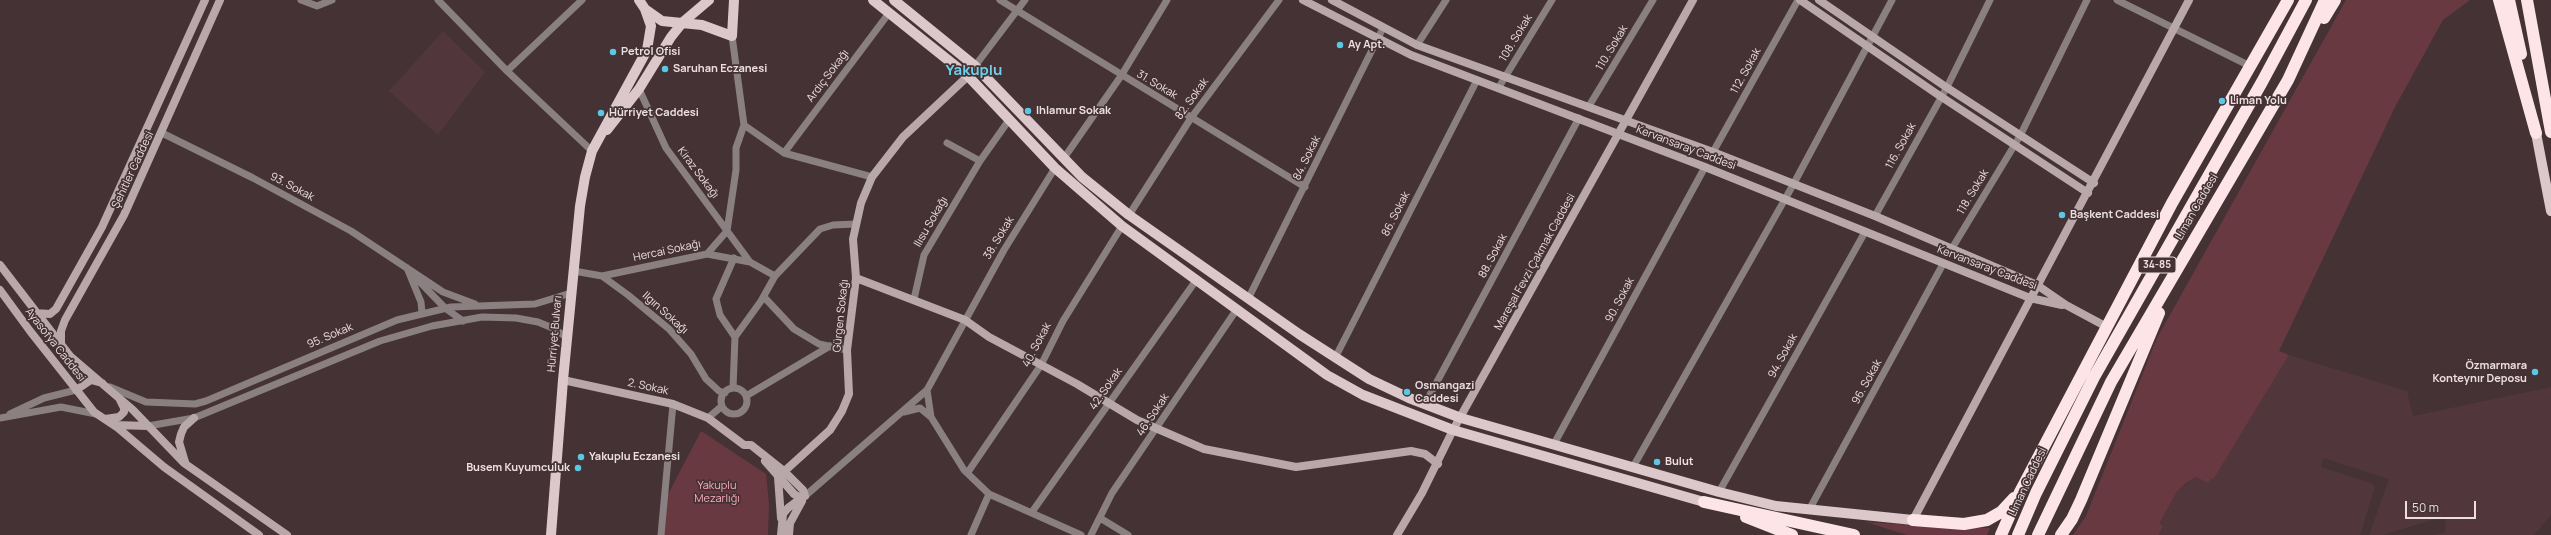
<!DOCTYPE html>
<meta charset="utf-8">
<style>
body{margin:0}
#map{position:relative;width:2551px;height:535px;overflow:hidden;background:#443234;font-family:Manrope,sans-serif}
canvas{display:block}
.scale{position:absolute;left:2405px;top:501px;width:71px;height:18px;box-sizing:border-box;border:2px solid #ecdfe1;border-top:0;padding-left:5px;font-size:12px;line-height:14px;white-space:nowrap;color:#ecdfe1;-webkit-text-stroke:3px #443234;paint-order:stroke}
</style>
<div id="map">
<canvas width="2551" height="535"></canvas>
<div class="scale">50 m</div>
</div>
<script>
const ctx = document.querySelector('canvas').getContext('2d');
ctx.lineJoin = 'round';
function fill(path, color) {
  ctx.fillStyle = color;
  ctx.fill(path, 'evenodd');
}
function shape(rows) {
  const path = new Path2D();
  for (const r of rows) {
    if (r.length === 3) {
      path.moveTo(r[0] + r[2], r[1]);
      path.arc(r[0], r[1], r[2], 0, 2 * Math.PI);
      continue;
    }
    path.moveTo(r[0], r[1]);
    for (let i = 2; i < r.length; i += 2) path.lineTo(r[i], r[i + 1]);
  }
  return path;
}
function trace(path, color, width, dash) {
  ctx.strokeStyle = color;
  ctx.lineWidth = width;
  ctx.lineCap = dash ? 'butt' : 'round';
  ctx.setLineDash(dash || []);
  ctx.stroke(path);
}
function write(font, color, halo, rows, align = 'center') {
  ctx.font = font + ' Manrope,sans-serif';
  ctx.lineWidth = 3.5;
  ctx.setLineDash([]);
  ctx.textBaseline = 'middle';
  ctx.strokeStyle = halo;
  ctx.fillStyle = color;
  for (const [text, x, y, turn = 0] of rows) {
    ctx.save();
    ctx.translate(x, y);
    ctx.rotate((+turn || 0) * Math.PI / 180);
    ctx.textAlign = isNaN(turn) ? turn : align;
    if (halo) ctx.strokeText(text, 0, 0);
    ctx.fillText(text, 0, 0);
    ctx.restore();
  }
}
fill(shape([
 [443,31,485,72,438,135,389,91],
 [2289,355,2407,391,2413,416,2551,387,2551,515,2534,535,2432,535,2445,533,2446,516,2382,535,2369,535,2389,479,2323,458,2321,467,2371,483,2375,487,2360,535,2159,535,2163,528,2160,524,2176,493,2192,479,2196,477,2208,483,2211,479,2213,480]
]), '#51373c');
fill(shape([
 [2346,0,2470,0,2443,20,2395,107,2279,351,2289,355,2213,480,2211,479,2208,483,2196,477,2186,483,2176,493,2160,523,2163,527,2159,535,2073,535,2086,516,2157,338],
 [701,431,766,474,769,504,768,535,663,535,664,502],
 [1866,522,1954,528,1990,528,1987,535,1907,535]
]), '#693942');
trace(shape([
 [301,0,317,6,332,0],
 [438,0,507,71,592,151],
 [1000,0,1305,187],
 [2117,0,2252,67],
 [1417,45,1446,0],
 [975,66,1025,0],
 [507,71,582,0],
 [1499,87,1552,0],
 [639,89,666,148,750,262],
 [1589,106,1653,0],
 [744,125,784,153,872,177],
 [162,133,253,178,351,231,443,292,475,304],
 [947,143,980,161],
 [1713,152,1798,0],
 [784,153,889,13],
 [1064,158,1121,76,1167,0],
 [1129,215,1191,118,1279,0],
 [1875,216,1947,87,1990,0],
 [727,231,736,170,736,148,744,125,732,36],
 [1951,250,2020,136,2087,0],
 [707,254,750,262,775,276,820,229,833,225,856,224],
 [407,268,421,302,422,313],
 [574,271,602,276,628,295,669,329,691,354,706,379,719,391,725,393],
 [602,276,707,254,727,231],
 [417,279,445,308,463,321],
 [764,297,794,329,819,344,847,350],
 [1249,297,1383,28],
 [914,299,924,255,980,161,1009,120],
 [735,337,761,301,775,276],
 [1335,358,1477,80],
 [110,387,146,402,195,404,206,401,397,320,451,307,535,304,571,293],
 [733,388,735,337,720,315,716,299,734,258],
 [734,401,13],
 [746,396,830,346],
 [1425,404,1579,118],
 [904,412,920,408,931,417],
 [10,414,44,398,76,390],
 [0,418,61,407,96,414],
 [708,418,722,406],
 [148,426,194,418,380,341,432,326,482,317,516,318,538,322,555,329,567,338],
 [1554,444,1705,167],
 [1633,467,1793,185,1892,0],
 [968,472,1041,365,1063,321,1122,226],
 [1719,492,1865,232],
 [989,494,1081,535],
 [805,496,927,390],
 [1809,510,1943,264],
 [1032,512,1197,279],
 [1100,518,1128,535],
 [661,535,673,404],
 [971,535,989,494,964,470,931,417,927,390,1004,250,1055,168],
 [1091,535,1112,493,1237,309]
]), '#8a8081', 7);
trace(shape([
 [1303,0,1411,55,1705,167,2030,298,2062,305],
 [1332,0,1417,45,1713,152,1875,216,2037,285,2066,305,2107,327],
 [1800,0,1937,94,2088,193],
 [1819,0,1943,85,2094,183],
 [0,265,70,356,133,410,184,463,287,535],
 [856,278,965,320,989,337,1077,384,1137,420,1204,449,1296,467,1411,451,1425,454,1438,464],
 [0,290,30,331,94,412,118,428,164,467,259,535],
 [35,313,50,314,56,309,102,227,205,0],
 [61,345,61,331,65,320,124,215,220,0],
 [563,380,673,404,708,418,744,445,751,445,785,472,803,490,805,496],
 [76,390,91,380,102,383],
 [105,419,119,417,124,412,124,408,120,400],
 [116,425,148,426],
 [765,461,794,494,799,497,805,496],
 [185,462,179,442,181,434,184,427,194,418],
 [778,477,830,430,842,411,849,394,847,350,856,278,853,239,861,203,872,177,903,137,968,76],
 [778,477,781,518],
 [1913,520,2189,0],
 [781,535,783,514,788,508,804,496],
 [789,535,790,523,802,501],
 [1397,535,1422,493,1453,430,1693,0]
]), '#b8a8aa', 8);
trace(shape([
 [639,0,645,9,662,21,702,25,732,36,734,0],
 [873,0,968,76,1055,168,1122,226,1327,375,1363,395,1453,430,1704,502],
 [894,0,975,66,1082,177,1129,215,1299,334,1369,379,1409,398,1461,418,1719,492,1776,506,1913,520],
 [607,130,639,89,671,37,683,22,709,0],
 [2536,133,2551,211],
 [551,535,563,380,580,206,585,177,592,151,647,50,651,26,645,9]
]), '#dcc7ca', 10);
trace(shape([
 [2499,0,2536,133],
 [2509,0,2521,54],
 [2527,0,2551,132],
 [2324,18,2335,0],
 [1704,502,1854,535],
 [1746,517,1792,535],
 [1913,520,1964,524,1987,520,2001,512,2014,498],
 [2001,535,2020,492,2172,203,2288,0],
 [2018,535,2036,493,2094,377,2262,82,2306,0],
 [2038,535,2111,382,2288,80,2325,0],
 [2061,535,2072,519,2081,500,2159,313]
]), '#fce4e7', 12);
for (const [x, y, r, color] of [
 [1340,45,4,"#5ac8e5"],
 [613,52,4,"#5ac8e5"],
 [665,69,4,"#5ac8e5"],
 [2222,101,4,"#5ac8e5"],
 [1028,111,4,"#5ac8e5"],
 [601,113,4,"#5ac8e5"],
 [2062,215,4,"#5ac8e5"],
 [2535,372,4,"#5ac8e5"],
 [1407,392,4,"#5ac8e5"],
 [581,457,4,"#5ac8e5"],
 [1657,462,4,"#5ac8e5"],
 [578,468,4,"#5ac8e5"]
]) {
  const dot = new Path2D();
  dot.arc(x, y, r, 0, 2 * Math.PI);
  ctx.fillStyle = color;
  ctx.fill(dot);
  trace(dot, '#443234', 1.5);
}
for (const [x, y, w] of [
 [2157,265,38]
]) {
  const box = new Path2D();
  box.roundRect(x - w / 2, y - 8, w, 16, 3);
  ctx.fillStyle = '#443234';
  ctx.fill(box);
  trace(box, '#ecdfe1', 1);
}
write('bold 10px', '#ecdfe1', null, [
 ["34-85",2157,265]
]);
write('11px', '#ecdfe1', '#443234', [
 ["108. Sokak",1516,38,-59],
 ["110. Sokak",1612,48,-59],
 ["112. Sokak",1746,71,-61],
 ["Ardıç Sokağı",828,76,-53],
 ["31. Sokak",1157,85,31],
 ["82. Sokak",1192,99,-54],
 ["116. Sokak",1901,146,-61],
 ["Kervansaray Caddesi",1686,148,21],
 ["84. Sokak",1307,158,-64],
 ["Şehitler Caddesi",133,170,-65],
 ["Kiraz Sokağı",698,173,53],
 ["93. Sokak",292,187,28],
 ["118. Sokak",1973,192,-59],
 ["Liman Caddesi",2197,207,-60],
 ["86. Sokak",1396,214,-63],
 ["Ilısu Sokağı",931,222,-60],
 ["38. Sokak",999,238,-59],
 ["Hercai Sokağı",667,251,-12],
 ["88. Sokak",1493,256,-62],
 ["Mareşal Fevzi Çakmak Caddesi",1535,262,-61],
 ["Kervansaray Caddesi",1987,268,21],
 ["90. Sokak",1620,300,-62],
 ["Ilgın Sokağı",665,313,42],
 ["Gürgen Sokağı",841,316,-84],
 ["Hürriyet Bulvarı",555,334,-85],
 ["95. Sokak",330,336,-23],
 ["Ayasofya Caddesi",55,345,52],
 ["40. Sokak",1037,345,-62],
 ["94. Sokak",1783,356,-61],
 ["96. Sokak",1867,382,-61],
 ["2. Sokak",648,387,12],
 ["42. Sokak",1106,389,-55],
 ["46. Sokak",1153,415,-56],
 ["Liman Caddesi",2028,482,-65]
]);
write('bold 11px', '#ecdfe1', '#443234', [
 ["Ay Apt.",1348,45],
 ["Petrol Ofisi",621,52],
 ["Saruhan Eczanesi",673,69],
 ["Liman Yolu",2230,101],
 ["Ihlamur Sokak",1036,111],
 ["Hürriyet Caddesi",609,113],
 ["Başkent Caddesi",2070,215],
 ["Özmarmara",2527,366,"right"],
 ["Konteynır Deposu",2527,379,"right"],
 ["Osmangazi",1415,386],
 ["Caddesi",1415,399],
 ["Yakuplu Eczanesi",589,457],
 ["Bulut",1665,462],
 ["Busem Kuyumculuk",570,468,"right"]
], 'left');
write('11px', '#feacba', '#443234', [
 ["Yakuplu",717,486],
 ["Mezarlığı",717,499]
]);
write('bold 15px', '#6ed1ec', '#443234', [
 ["Yakuplu",974,71]
]);
</script>
